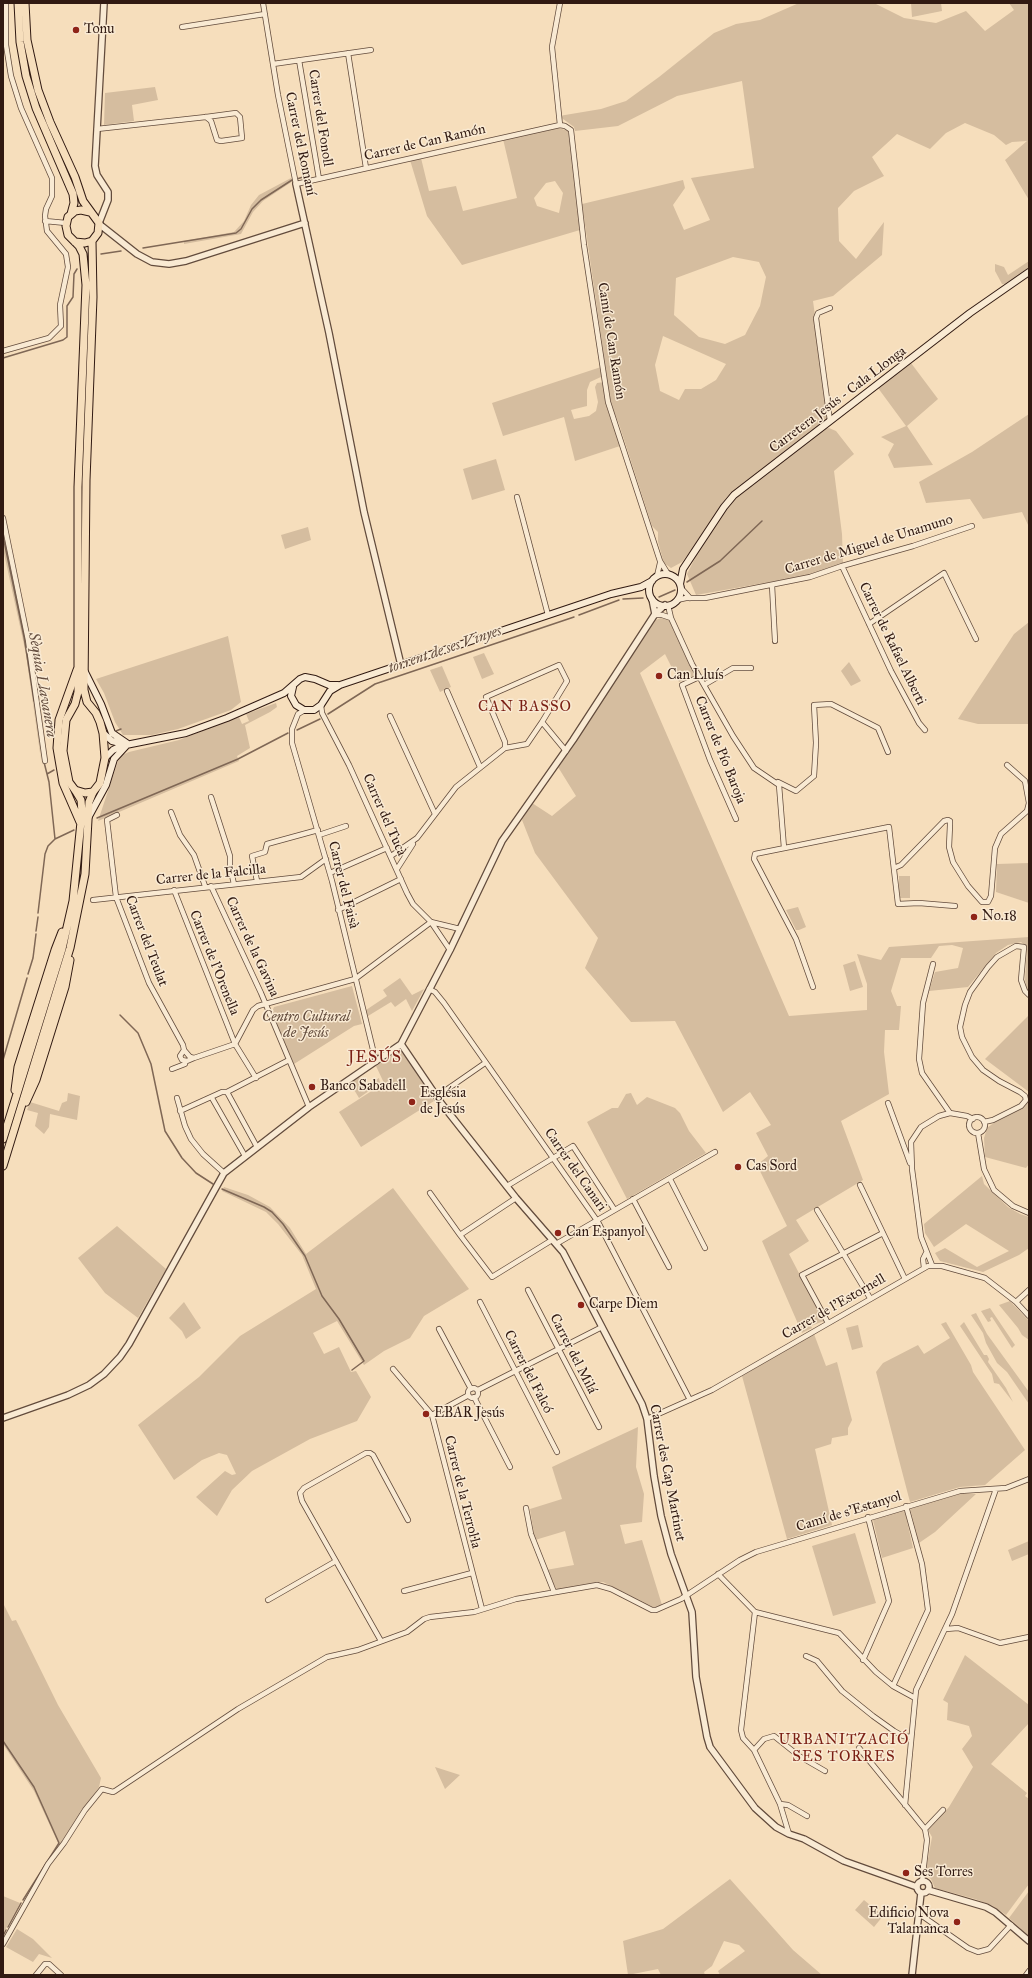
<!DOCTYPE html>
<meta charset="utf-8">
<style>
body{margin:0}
#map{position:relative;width:1032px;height:1978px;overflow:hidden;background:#f6debc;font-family:"IM FELL Great Primer",serif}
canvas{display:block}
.frame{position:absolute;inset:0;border:4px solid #311a12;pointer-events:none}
</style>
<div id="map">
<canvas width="1032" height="1978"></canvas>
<div class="frame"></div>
</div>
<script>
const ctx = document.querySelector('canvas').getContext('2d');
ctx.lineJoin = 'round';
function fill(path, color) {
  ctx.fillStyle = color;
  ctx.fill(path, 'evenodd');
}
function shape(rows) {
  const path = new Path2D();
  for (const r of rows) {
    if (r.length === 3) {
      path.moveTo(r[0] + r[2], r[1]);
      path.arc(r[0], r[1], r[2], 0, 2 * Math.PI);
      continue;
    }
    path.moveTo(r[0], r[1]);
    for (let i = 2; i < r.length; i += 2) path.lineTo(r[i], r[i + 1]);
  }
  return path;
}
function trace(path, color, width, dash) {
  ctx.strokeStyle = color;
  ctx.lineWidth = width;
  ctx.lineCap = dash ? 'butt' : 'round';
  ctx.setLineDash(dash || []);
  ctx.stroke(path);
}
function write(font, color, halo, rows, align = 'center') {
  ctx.font = font + ' "IM FELL Great Primer",serif';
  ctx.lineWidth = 3;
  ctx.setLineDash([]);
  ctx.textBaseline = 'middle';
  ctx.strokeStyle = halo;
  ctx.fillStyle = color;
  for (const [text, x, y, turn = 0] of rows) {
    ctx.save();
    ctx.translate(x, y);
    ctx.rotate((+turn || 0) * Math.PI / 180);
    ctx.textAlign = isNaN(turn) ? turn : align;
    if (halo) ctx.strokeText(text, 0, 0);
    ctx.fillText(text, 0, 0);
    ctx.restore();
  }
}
fill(shape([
 [799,3,874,3,904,18,936,23,966,11,985,31,1014,10,1009,3,1029,3,1029,200,1005,160,1027,141,1012,142,1006,145,994,135,965,123,946,133,930,149,897,134,872,157,884,176,854,191,838,208,839,241,856,259,884,222,882,255,833,296,813,301,829,418,726,498,699,540,682,562,671,568,664,563,658,542,658,532,652,526,619,424,611,405,582,204,683,180,685,188,673,205,684,230,710,220,691,178,754,168,742,81,677,96,618,126,575,131,574,127,559,116,601,109,626,101,659,77,714,33,736,24,760,20],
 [733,257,759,262,766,277,760,306,745,335,725,344,699,337,674,315,676,278],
 [663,336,726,364,716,380,701,389,685,389,679,400,660,391,655,365],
 [911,3,941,3,942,11,912,17],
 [155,87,158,100,132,105,134,121,104,125,105,93],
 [559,128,568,131,572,143,580,230,462,265,427,216,410,160,421,158,429,191,456,186,463,211,517,198,503,139],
 [555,181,563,193,559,213,537,206,534,198,546,183],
 [291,178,293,181,263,201,253,212,241,234,184,244,184,241,234,232,244,221,251,205,259,195],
 [1029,261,1029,269,1006,284,1002,284,995,271,995,264,1004,267,1008,275],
 [911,363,938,399,907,426,933,465,894,468,888,455,894,444,881,437,906,426,878,388],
 [601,367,603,376,590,382,587,390,587,406,571,410,574,419,589,416,596,411,598,402,595,387,597,383,604,382,608,411,620,446,575,461,564,417,503,436,492,403],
 [1029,414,1029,527,1022,512,983,519,970,499,926,503,919,482,972,452],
 [829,428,836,431,854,454,834,471,842,534,843,563,810,575,696,595,687,574,697,554,729,503,742,491,824,429],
 [496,459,505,490,472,500,463,469],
 [3,526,26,641,36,703,41,760,26,654,3,549],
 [308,527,311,540,285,549,281,535],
 [661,618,669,620,695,676,679,682,665,654,640,673,789,1016,867,1010,867,984,857,954,881,960,889,947,1029,937,1029,1002,1025,980,1027,947,1021,942,1008,945,996,953,968,987,929,991,935,972,958,968,963,948,952,945,939,946,931,958,901,958,891,991,897,1006,901,1006,899,1030,885,1030,884,1052,889,1094,841,1121,863,1180,796,1220,809,1241,789,1254,824,1321,811,1326,812,1328,802,1333,762,1241,787,1226,757,1165,768,1156,756,1133,771,1125,750,1092,723,1112,675,1021,631,1022,585,968,598,938,535,853,522,820,532,803,552,816,576,796,558,767,656,620],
 [1029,622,1029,724,978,724,958,719,1014,634],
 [228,636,241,702,231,710,178,729,152,735,123,735,115,722,104,693,96,679],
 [484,653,494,674,482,679,473,657],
 [849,662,861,681,851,686,841,671],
 [442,666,451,687,440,692,430,670],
 [276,703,277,707,270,712,245,725,250,748,237,756,239,761,98,821,118,761,122,755,129,752,179,740,239,717,242,724,249,721,246,714],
 [1029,863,1029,903,996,892,997,864],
 [899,876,910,876,910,898,899,898],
 [798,907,806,927,799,930,796,930,786,910],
 [855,961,863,987,850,991,843,965],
 [400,978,412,995,424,989,412,1011,406,999,395,1007,391,1002,368,1016,366,1010,387,996,383,990],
 [352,986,362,1024,354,1026,294,1064,272,1012,274,1007],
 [1029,1015,1029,1092,985,1059],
 [401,1049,434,1101,361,1147,339,1112,384,1083,376,1066],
 [359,1077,367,1085,379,1078,380,1083,359,1098,350,1083],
 [68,1093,80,1096,77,1120,50,1114,49,1127,44,1134,35,1126,38,1113,27,1110,30,1102,59,1111,62,1103,67,1101],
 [631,1093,637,1105,647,1097,675,1108,680,1113,689,1131,706,1153,627,1199,587,1122,612,1108,618,1108,626,1094],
 [1029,1096,1029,1164,1026,1168,985,1157,984,1138,987,1128],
 [982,1176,984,1184,1008,1207,1020,1214,1029,1217,1029,1248,1019,1255,983,1272,940,1261,935,1253,945,1248,977,1267,1009,1251,966,1224,934,1247,925,1233,924,1224],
 [224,1187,248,1195,270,1207,290,1228,306,1254,393,1188,469,1289,424,1316,410,1338,384,1351,364,1365,337,1321,313,1333,324,1354,339,1347,351,1372,356,1371,371,1397,357,1421,310,1439,252,1471,232,1490,217,1516,196,1497,225,1471,232,1475,236,1474,227,1455,219,1453,202,1460,174,1480,138,1425,199,1377,240,1336,316,1289,302,1255,278,1224,266,1212,222,1191],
 [117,1226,166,1269,138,1318,105,1293,78,1258],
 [1010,1301,1029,1321,1029,1340,1022,1335,1018,1328,999,1305],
 [184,1302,201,1328,186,1339,182,1331,169,1318],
 [990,1308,1015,1345,1012,1348,992,1317,990,1318,991,1321,988,1322,981,1311],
 [976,1313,987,1334,1029,1392,1029,1404,1007,1372,997,1363,986,1343,983,1333,971,1315],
 [946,1322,971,1365,973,1372,1025,1450,985,1485,960,1487,910,1502,876,1372,883,1363,918,1345,924,1354,950,1338,941,1324],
 [964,1322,984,1355,987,1355,989,1359,988,1362,1006,1388,1013,1402,999,1384,994,1383,992,1374,960,1326],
 [858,1325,863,1347,852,1350,846,1328],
 [814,1334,826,1366,837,1362,852,1420,848,1428,848,1435,832,1438,831,1444,815,1449,832,1525,787,1539,742,1376],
 [638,1427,636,1467,644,1494,642,1522,620,1525,625,1544,642,1540,662,1605,655,1608,603,1582,557,1590,546,1570,574,1565,565,1531,535,1540,530,1509,562,1499,552,1467],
 [959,1494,976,1494,935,1532,919,1543,910,1508],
 [901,1510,905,1512,913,1548,882,1558,873,1520],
 [855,1533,876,1603,833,1616,812,1546],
 [1029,1541,1029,1554,1012,1561,1008,1550],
 [3,1603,12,1621,16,1620,58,1705,101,1778,99,1787,59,1845,34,1791,3,1744],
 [965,1655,1029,1705,1029,1723,991,1764,1027,1793,1025,1796,1029,1799,1029,1884,1006,1915,993,1906,975,1899,935,1888,931,1879,925,1875,932,1837,928,1830,949,1807,973,1767,962,1749,972,1736,969,1726,947,1720,948,1703,943,1700],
 [435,1767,460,1775,445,1789],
 [730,1879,793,1950,822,1975,720,1975,718,1971,745,1951,739,1945,724,1941,712,1966,704,1972,705,1975,661,1975,658,1969,628,1975,623,1941,663,1929],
 [1029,1891,1029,1936,1009,1918],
 [3,1896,20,1903,3,1934],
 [864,1900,883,1916,874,1927,855,1910],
 [17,1929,33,1939,52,1958,39,1954,33,1962,6,1947]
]), '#d5bd9f');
trace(shape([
 [297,179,303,177],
 [143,248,236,233,241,229,252,209,261,200,292,180],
 [101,254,121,251],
 [3,358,63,340,67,337,67,306,73,297,74,274,77,269],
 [3,536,24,637,34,701],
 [687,582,720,561,762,521],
 [659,597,675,590],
 [623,599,643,598],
 [579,615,619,600],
 [328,714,375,684,574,617],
 [297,730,320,719],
 [116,731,121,729],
 [44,762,49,782,55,839],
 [47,774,54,770],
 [97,818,238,759,288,733],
 [38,913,45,854,48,846,55,839,74,830],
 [36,931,38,917],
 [28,974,33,958,36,934],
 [120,1015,138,1033,151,1064,165,1131,182,1158,196,1173,213,1184],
 [3,1060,27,978],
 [222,1189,264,1207,272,1212,283,1224,305,1256,322,1296,339,1319,364,1361,352,1370],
 [3,1741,34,1787,59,1843,23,1900],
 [8,1927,21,1903],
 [3,1936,6,1930]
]), '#7f6755', 1.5);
const minor = shape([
 [263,3,278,95,296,184,560,125,565,126,571,130,584,245,608,402,660,561,668,574],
 [182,27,265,14],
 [348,53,366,168],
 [299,60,319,179],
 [273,64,371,50],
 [560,125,552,47,560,3],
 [97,129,206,117,236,113,240,117,242,138,221,141,217,140,211,121,206,117],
 [45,221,66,223],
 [830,308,818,313,816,318,830,421],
 [3,351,49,338,61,326,60,305,68,267,66,254,47,231,45,216,46,209,52,196,52,178,21,108,11,76,6,45,6,3],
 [517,497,548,615],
 [3,518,28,640,45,761],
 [842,566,891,671,919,723,925,730],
 [657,576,660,563],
 [772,585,775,641],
 [681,588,690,598],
 [677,600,686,598,705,598,810,577,842,566,913,546,972,526],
 [668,605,671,618,692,664,733,736,754,768,779,785,784,848],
 [654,615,662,615,671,618],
 [869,624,944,573,976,639],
 [699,677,682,685,710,760,736,819],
 [704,685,733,668,751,668],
 [447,691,480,767],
 [321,705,322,713,349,765,407,893,413,904,431,922,450,950],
 [305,710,298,714,292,729,292,743,332,881,376,1062],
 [390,716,435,814],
 [542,722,527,744,505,748,505,742,486,697,559,665,567,681,542,722,566,751],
 [778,782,796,791,814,776,816,743,814,705,831,704,878,728,888,752],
 [211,797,230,856,230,867,234,884],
 [171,812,180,835,194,855,205,886],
 [117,815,107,820,116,897,149,983,183,1045,184,1050],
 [319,835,346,826],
 [391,856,417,838,456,787,505,748],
 [894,868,901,865,944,821,948,820,950,821,950,825,949,847,953,862,968,886,982,902,988,902,991,896,995,848,1001,834,1027,811,1029,803,1025,781,1007,765],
 [397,869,413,844],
 [330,873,387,848],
 [257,881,252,856,265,852,267,844,318,830],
 [211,886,261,993,309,1107],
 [174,890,235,1044,256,1078],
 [93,900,301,877,326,859],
 [338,910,401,879],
 [431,922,460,929],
 [933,964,923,1003,919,1059,922,1073,950,1113],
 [813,987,796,939,754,859,755,854,889,827,898,904,919,903,955,906],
 [429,989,435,992,444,1003,598,1222,690,1400],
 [184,1050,190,1057,194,1058,187,1061,182,1060,180,1056,184,1050],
 [194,1058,235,1044,253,1010,258,1006,355,979,431,922],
 [172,1069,185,1064,185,1062],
 [436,1097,485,1063],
 [177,1098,185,1126,191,1139,203,1154,224,1173],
 [212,1098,245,1156],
 [888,1103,910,1163],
 [180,1111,222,1092,227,1092],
 [977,1125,8],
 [984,1122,993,1120,1021,1106,1026,1100,1025,1096,1020,1092,999,1081,983,1070,972,1057,962,1037,960,1027,965,1005,970,992,988,967,997,957,1016,946,1024,947,1021,980,1025,991,1029,995],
 [978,1133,984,1169,994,1190,1013,1206,1029,1213],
 [257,1147,227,1092,289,1060],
 [670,1179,705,1248],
 [860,1185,905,1279],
 [507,1186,573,1146,614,1209],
 [430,1193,460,1235],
 [516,1198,460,1235,492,1277,552,1240],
 [633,1199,669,1267],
 [817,1210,870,1298],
 [556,1244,715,1152],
 [932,1265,921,1237,912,1169,911,1142,921,1127,939,1116,950,1113,967,1116,973,1119],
 [924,1268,923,1259,926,1253],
 [528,1290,599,1427],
 [480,1302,557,1452],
 [1016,1302,1029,1290],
 [828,1323,802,1275,883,1233],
 [439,1329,471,1389],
 [393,1369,432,1415,482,1609],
 [473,1393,5],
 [478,1390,602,1327],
 [474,1397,510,1467],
 [432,1415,467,1396],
 [647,1419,712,1390,928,1266,942,1266,985,1278,1016,1302,1029,1316],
 [526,1508,531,1534,554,1592],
 [718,1574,755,1612,839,1633,876,1672,893,1686,915,1698],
 [404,1591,472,1573],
 [268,1600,336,1561],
 [755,1612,741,1730,743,1738,754,1750,780,1804,789,1834],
 [946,1629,958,1628,1000,1643,1029,1637],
 [381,1641,302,1501,300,1493,304,1488,366,1453,370,1453,373,1455,408,1520],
 [806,1656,817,1661,842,1691,873,1716,894,1731,903,1736,911,1737],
 [863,1660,889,1601,868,1517],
 [893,1686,928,1610,922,1564,906,1506],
 [859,1748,925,1829,927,1840,922,1882],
 [754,1750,764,1739,774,1736,799,1756,825,1771],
 [780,1804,788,1805,807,1816],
 [905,1805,916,1690,952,1614,996,1489],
 [925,1829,943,1810],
 [918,1913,968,1948,978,1952,989,1949,1011,1925],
 [3,1944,48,1864,64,1843,85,1810,102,1789,113,1792,115,1791,238,1709,327,1657,358,1650,407,1632,424,1619,430,1617,474,1612,516,1599,597,1585,611,1589,652,1610,656,1610,681,1599,740,1560,756,1552,960,1491,1006,1488,1029,1479],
 [36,1975,45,1964,49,1964,61,1975],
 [1026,1975,1029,1971]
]);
const tertiary = shape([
 [296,184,329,333,364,512,401,665],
 [99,223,108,200,108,192,97,175,95,166,104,3],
 [99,224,137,254,152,262,169,264,186,261,305,223],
 [652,599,655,614],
 [401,1044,441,1103,516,1198,563,1252,642,1404,647,1419,654,1476,661,1516,671,1554,692,1612,696,1677,707,1737,710,1747,755,1808,776,1827,789,1834,804,1839,844,1861,917,1887],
 [3,1418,68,1395,89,1385,104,1374,120,1357,129,1344,224,1173,309,1107,401,1044,450,950,502,841,573,740,655,614,665,605],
 [923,1887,6],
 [928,1890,986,1907,995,1912,1029,1941],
 [912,1975,921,1893]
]);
const secondary = shape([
 [665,590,16],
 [680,584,683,569,724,507,734,495,970,313,1029,272],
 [85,672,101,704,112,733,128,744],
 [293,687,291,696,296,705,304,710,314,710,321,705,330,691,340,685,611,594,641,587,652,581],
 [103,733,112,741,124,744],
 [105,758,113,750,121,746,186,733,227,718,284,693,300,679,305,677,315,679,329,685,338,685],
 [88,818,106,785,114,759,126,746]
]);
const primary = shape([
 [18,3,20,42,26,76,36,108,73,194,74,203,71,214],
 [25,3,27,40,38,90,50,122,75,177,83,201,99,223,98,233,92,241,85,243,75,242],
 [90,212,81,210,75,211,68,217,66,226,68,235,79,246,83,254,86,285,78,487,78,692,75,704,66,720,63,751,69,782,75,790,85,793,93,792,100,783,105,758,103,733,100,722,96,713,87,702,84,690,86,480,93,297,92,241]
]);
const trunk = shape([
 [77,670,59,720,57,748,63,783,80,822],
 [15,1090,18,1067,55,950,62,932],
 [26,1102,36,1080,65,987,70,960],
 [3,1139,62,949,73,901,82,812,81,800,75,790],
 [3,1166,70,948,85,874,89,802,93,792]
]);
trace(minor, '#624b3c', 6);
trace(tertiary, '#624b3c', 8);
trace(secondary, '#311a12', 8);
trace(primary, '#311a12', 9);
trace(trunk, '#311a12', 9);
trace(minor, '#f9ead3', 4.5);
trace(tertiary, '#f9ead3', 5.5);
trace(secondary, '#f9ead3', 6);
trace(primary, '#f6debc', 7);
trace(trunk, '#f6debc', 7);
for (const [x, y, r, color] of [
 [76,30,4,"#8f2418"],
 [659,676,4,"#8f2418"],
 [974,917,4,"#8f2418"],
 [312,1087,4,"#8f2418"],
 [412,1102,4,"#8f2418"],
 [738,1167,4,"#8f2418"],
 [558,1233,4,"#8f2418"],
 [581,1305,4,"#8f2418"],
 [426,1414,4,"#8f2418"],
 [906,1873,4,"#8f2418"],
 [957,1922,4,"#8f2418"]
]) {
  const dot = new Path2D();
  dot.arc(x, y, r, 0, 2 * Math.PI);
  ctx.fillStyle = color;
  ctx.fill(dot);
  trace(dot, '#f9ead3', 1.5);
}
write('14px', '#311a12', '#f9ead3', [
 ["Tonu",84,30],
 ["Can Lluís",667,676],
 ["No.18",982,917],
 ["Banco Sabadell",320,1087],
 ["Església",420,1094],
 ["de Jesús",420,1110],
 ["Cas Sord",746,1167],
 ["Can Espanyol",566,1233],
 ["Carpe Diem",589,1305],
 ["EBAR Jesús",434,1414],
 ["Ses Torres",914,1873],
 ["Edificio Nova",949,1914,"right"],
 ["Talamanca",949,1930,"right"]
], 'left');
write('14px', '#311a12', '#f9ead3', [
 ["Carrer del Fonoll",320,118,81],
 ["Carrer de Can Ramón",425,143,-13],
 ["Carrer del Romaní",300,144,78],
 ["Camí de Can Ramón",611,341,81],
 ["Carretera Jesús - Cala Llonga",838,400,-37],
 ["Carrer de Miguel de Unamuno",869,545,-17],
 ["Carrer de Rafael Alberti",892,644,64],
 ["Carrer de Pío Baroja",720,750,68],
 ["Carrer del Tucà",384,815,66],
 ["Carrer de la Falcilla",211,875,-6],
 ["Carrer del Faisà",343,885,76],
 ["Carrer del Teulat",146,941,69],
 ["Carrer de la Gavina",252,947,65],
 ["Carrer de l'Orenella",214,963,68],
 ["Carrer del Canari",575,1170,55],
 ["Carrer de l'Estornell",834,1307,-30],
 ["Carrer del Milá",573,1354,63],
 ["Carrer del Falcó",528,1372,63],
 ["Carrer des Cap Martinet",667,1473,79],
 ["Carrer de la Terrol·la",462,1492,76],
 ["Camí de s'Estanyol",849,1512,-17]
]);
write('italic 14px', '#624b3c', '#f9ead3', [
 ["Centro Cultural",306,1018],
 ["de Jesús",306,1034]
]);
write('italic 15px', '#654e3f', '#f9ead3', [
 ["torrent de ses Vinyes",445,650,-19],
 ["Sèquia Llavanera",42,685,80]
]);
ctx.letterSpacing = '1px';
write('15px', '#7a1f14', '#f9ead3', [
 ["CAN BASSO",525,707],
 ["URBANITZACIÓ",844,1740],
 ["SES TORRES",844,1757]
]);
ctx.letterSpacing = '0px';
ctx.letterSpacing = '1px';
write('16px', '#7a1f14', '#f9ead3', [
 ["JESÚS",375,1058]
]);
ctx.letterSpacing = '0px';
</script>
